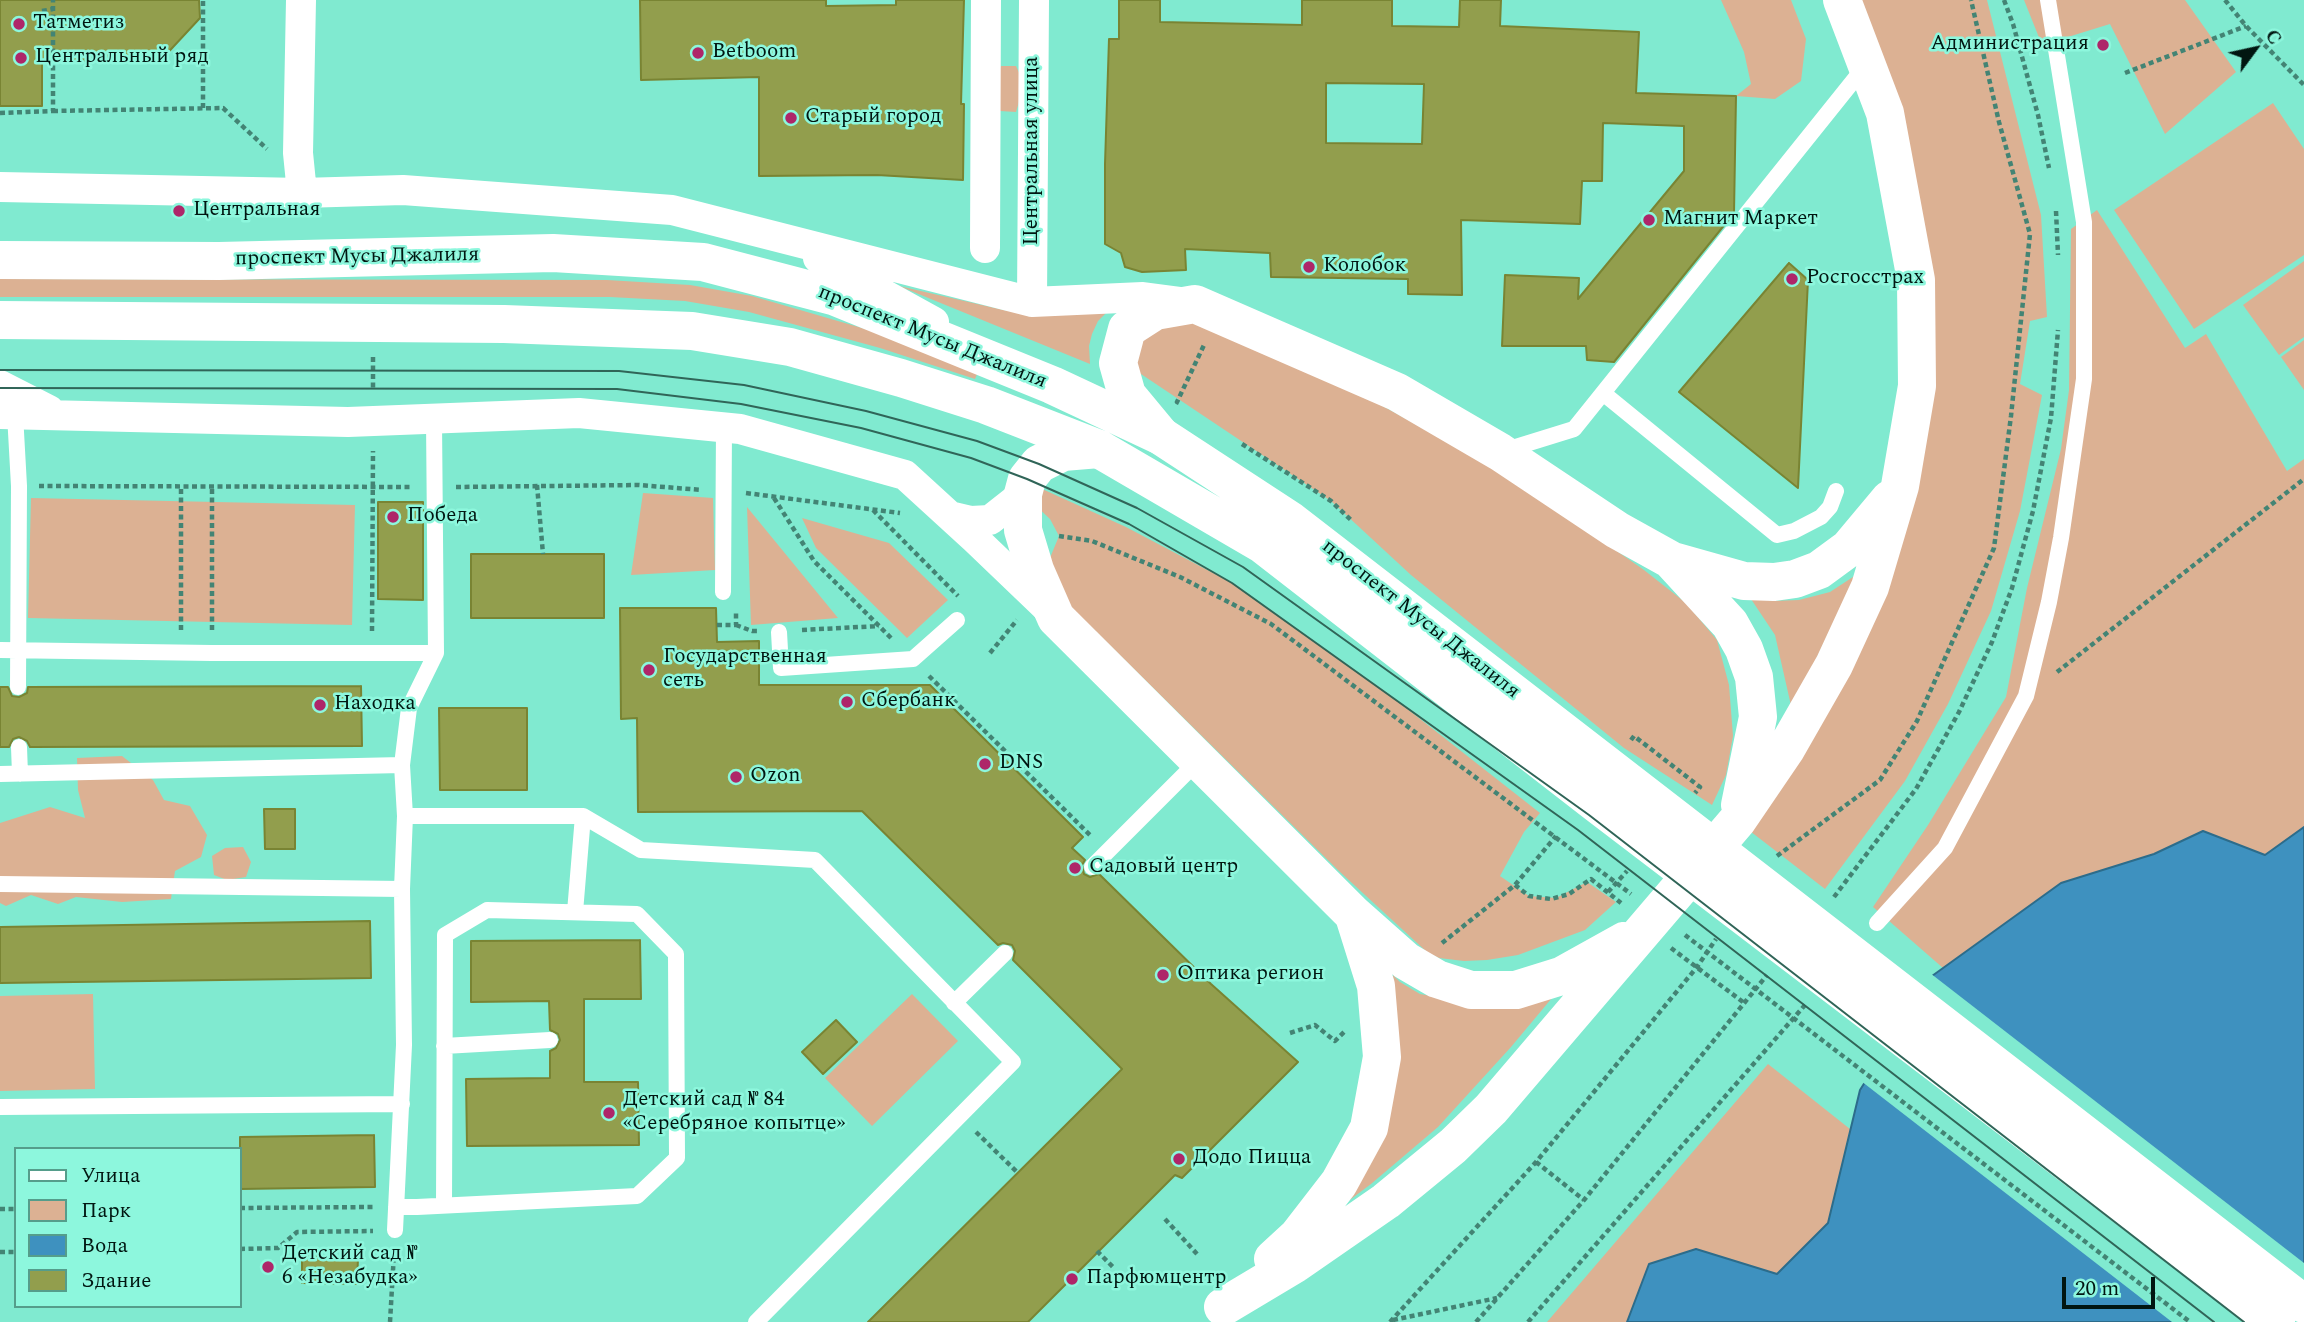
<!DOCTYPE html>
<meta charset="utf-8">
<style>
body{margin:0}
#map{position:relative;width:2304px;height:1322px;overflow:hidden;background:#80ead0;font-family:Spectral,serif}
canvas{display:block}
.legend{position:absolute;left:14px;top:1147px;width:228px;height:161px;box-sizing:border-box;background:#8df7dd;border:2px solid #559d8b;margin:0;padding:9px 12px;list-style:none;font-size:21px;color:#011611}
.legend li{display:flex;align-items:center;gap:14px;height:35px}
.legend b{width:35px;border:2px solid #559d8b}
.north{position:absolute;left:2220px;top:14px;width:70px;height:70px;-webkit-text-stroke:5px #8df7dd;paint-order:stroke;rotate:57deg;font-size:19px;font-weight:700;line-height:28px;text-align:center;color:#011611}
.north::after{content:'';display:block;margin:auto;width:24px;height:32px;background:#011611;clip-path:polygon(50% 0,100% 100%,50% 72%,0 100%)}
.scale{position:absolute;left:2062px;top:1277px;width:93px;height:32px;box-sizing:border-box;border:4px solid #011611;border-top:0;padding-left:9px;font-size:21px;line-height:24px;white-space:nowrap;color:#011611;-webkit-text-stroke:5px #8df7dd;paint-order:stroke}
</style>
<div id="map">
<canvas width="2304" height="1322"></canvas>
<ul class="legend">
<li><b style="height:9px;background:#fff"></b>Улица</li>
<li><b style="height:19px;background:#dcb193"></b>Парк</li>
<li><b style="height:19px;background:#3e91bf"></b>Вода</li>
<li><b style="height:19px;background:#929e4d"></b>Здание</li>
</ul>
<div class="north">С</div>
<div class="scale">20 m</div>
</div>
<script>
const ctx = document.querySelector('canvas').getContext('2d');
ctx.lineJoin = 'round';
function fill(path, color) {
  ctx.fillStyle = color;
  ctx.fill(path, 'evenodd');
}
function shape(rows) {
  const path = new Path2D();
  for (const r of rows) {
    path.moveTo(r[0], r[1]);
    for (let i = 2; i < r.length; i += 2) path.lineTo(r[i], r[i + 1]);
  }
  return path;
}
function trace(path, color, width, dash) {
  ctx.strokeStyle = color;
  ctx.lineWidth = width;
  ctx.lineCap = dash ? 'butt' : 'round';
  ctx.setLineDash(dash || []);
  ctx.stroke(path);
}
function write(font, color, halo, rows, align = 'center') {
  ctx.font = font + ' Spectral,serif';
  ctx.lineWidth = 5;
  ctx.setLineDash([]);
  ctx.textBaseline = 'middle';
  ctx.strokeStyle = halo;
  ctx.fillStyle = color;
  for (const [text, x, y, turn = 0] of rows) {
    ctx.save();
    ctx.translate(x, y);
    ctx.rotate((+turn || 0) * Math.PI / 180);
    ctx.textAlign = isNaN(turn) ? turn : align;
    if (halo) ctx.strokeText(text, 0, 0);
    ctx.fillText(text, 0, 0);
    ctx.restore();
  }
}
fill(shape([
 [1721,0,1791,0,1806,39,1801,81,1775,99,1736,96,1751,84,1744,52],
 [1851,0,1987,0,2041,215,2047,317,2030,321,2020,384,2042,395,2020,511,1991,611,1948,704,1905,781,1825,889,1746,828,1792,766,1924,404],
 [2024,0,2185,0,2236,72,2165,134,2110,24,2042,45],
 [1001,66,1016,66,1022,79,1019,102,1016,112,1000,111,995,76],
 [2273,103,2304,149,2304,255,2194,329,2114,210],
 [2097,210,2185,348,2206,334,2287,471,2304,459,2304,827,2265,855,2203,831,2154,854,2062,883,1943,968,1873,907,1928,825,2006,697,2027,588,2061,449,2069,390,2071,229],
 [2304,261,2304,337,2279,355,2243,305],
 [0,279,607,280,690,285,752,296,886,335,978,372,975,379,880,348,749,312,685,301,610,297,0,297],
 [899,286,1008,311,1110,309,1098,321,1092,334,1089,346,1090,364],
 [1175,315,1326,375,1505,473,1644,570,1686,603,1717,640,1729,685,1733,736,1726,775,1712,805,1624,748,1411,575,1331,501,1129,366,1134,332],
 [2304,340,2304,390,2281,357],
 [1040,488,1126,527,1232,583,1387,693,1540,813,1524,832,1500,876,1529,896,1556,898,1587,882,1616,902,1585,930,1518,955,1487,960,1464,961,1439,958,1428,953,1340,872,1071,607,1047,565,1059,536,1050,519,1034,504],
 [643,493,713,498,715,570,631,575],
 [31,498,355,505,352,625,28,618],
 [747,507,838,618,751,625],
 [802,518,889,543,948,600,907,638,816,548],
 [1856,575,1792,710,1775,635,1749,596,1773,601,1799,600,1830,592],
 [122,756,153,780,164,800,190,806,207,835,201,857,175,871,171,899,122,902,76,897,58,904,31,895,6,906,0,903,0,823,50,807,85,818,78,790,77,758],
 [243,847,251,862,246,877,227,880,214,875,212,856,225,848],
 [1393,975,1400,982,1420,994,1454,1000,1567,980,1511,1047,1438,1127,1371,1184,1323,1220,1395,1010],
 [93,994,95,1089,0,1091,0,996],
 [912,994,958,1041,872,1126,825,1078],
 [1768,1064,1850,1129,1828,1223,1777,1274,1696,1249,1649,1264,1627,1322,1547,1322]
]), '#dcb193');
const water = shape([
 [2304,827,2304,1322,1627,1322,1649,1264,1696,1249,1777,1274,1828,1223,1860,1090,1932,976,2061,883,2154,854,2203,831,2265,855,2304,827]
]);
fill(water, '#3e91bf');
trace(water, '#2c6c8b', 2);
fill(shape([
 [1930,973,2304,1263,2304,1322,2172,1322,1861,1081]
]), '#80ead0');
const building = shape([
 [0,0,199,0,200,18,161,60,42,61,42,106,0,106,0,0],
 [640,0,826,0,826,6,896,5,896,0,964,0,961,104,964,104,963,180,877,175,759,176,759,77,641,80,640,0],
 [1119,0,1160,0,1160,22,1302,25,1302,0,1392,0,1392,26,1459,27,1460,0,1501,0,1500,26,1639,32,1636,93,1736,96,1734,213,1614,362,1587,360,1586,346,1502,346,1505,275,1579,278,1578,299,1684,171,1684,126,1603,123,1602,181,1582,181,1580,224,1461,220,1462,295,1408,294,1408,279,1271,277,1270,253,1185,249,1186,270,1142,272,1125,267,1121,253,1105,244,1105,164,1109,39,1119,39,1119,0],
 [1326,83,1424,84,1422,144,1326,143,1326,83],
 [1789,263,1808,280,1798,488,1679,392,1789,263],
 [378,502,423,502,423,600,378,599,378,502],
 [471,554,604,554,604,618,471,618,471,554],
 [620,608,716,608,717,642,759,641,759,685,930,685,1083,837,1072,848,1085,860,1082,865,1084,874,1090,877,1099,874,1211,984,1298,1062,1182,1178,1175,1175,1028,1322,868,1322,1122,1069,1013,960,1015,951,1012,945,1003,943,998,945,862,811,638,812,637,718,621,719,620,608],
 [361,686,362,746,30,747,27,741,19,737,13,739,9,747,0,747,0,687,8,687,12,696,19,697,27,693,28,687,361,686],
 [439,708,527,708,527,790,440,790,439,708],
 [264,809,295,809,295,849,265,849,264,809],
 [370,921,371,978,0,983,0,927,370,921],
 [640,940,641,999,584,999,584,1082,638,1082,639,1145,467,1146,466,1079,550,1078,550,1051,556,1048,560,1040,558,1034,550,1030,549,1001,471,1002,471,941,640,940],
 [836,1020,857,1042,823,1074,802,1052,836,1020],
 [374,1135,375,1187,240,1189,240,1137,374,1135],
 [302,1256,358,1258,357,1284,302,1283,302,1256]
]);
fill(building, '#929e4d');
trace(building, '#798433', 2);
trace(shape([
 [2004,0,2013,24,2038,115,2049,168],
 [2225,0,2246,26,2304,85],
 [42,11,53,9],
 [2125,73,2246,26],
 [203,108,203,0],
 [53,111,223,108,267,149],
 [0,113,53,111,53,0],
 [2056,211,2058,255],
 [373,357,373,391],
 [1179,403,1177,402,1204,345],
 [1242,444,1331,501,1352,521],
 [537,485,543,554],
 [39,486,412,487],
 [456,487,639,485,702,490],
 [746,493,900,513],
 [774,498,814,561,891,638],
 [873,510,958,596],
 [1059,536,1092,541,1180,577,1271,624,1631,894],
 [717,625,736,625,736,612],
 [736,625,752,631,758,631],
 [181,630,181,487],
 [212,630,212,487],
 [802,630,879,626],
 [372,631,373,451],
 [990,653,1017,620],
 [2057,672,2304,479],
 [929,676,1092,837],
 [1631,740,1634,736,1700,787,1695,793],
 [1777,856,1880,780,1917,721,1994,548,2011,416,2030,234,1999,122,1971,0],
 [1515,885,1529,896,1551,899,1569,894,1591,879,1621,903],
 [1608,892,1627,871],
 [1834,897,1916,789,1959,712,1992,642,2012,588,2033,511,2051,418,2058,330],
 [1685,935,2190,1322],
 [1442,943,1515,885,1556,836],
 [1671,948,1743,1002],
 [1290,1033,1315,1025,1335,1041,1345,1031],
 [976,1132,1018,1173],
 [1536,1162,1584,1200],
 [240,1208,375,1207],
 [0,1209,16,1209],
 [1165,1219,1197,1254],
 [240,1249,278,1248,297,1232,373,1231],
 [1097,1251,1113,1267],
 [0,1252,16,1252],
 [1393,1320,1497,1298],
 [390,1322,394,1253],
 [1390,1322,1536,1162,1697,967,1716,939],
 [1476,1322,1584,1200,1767,975],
 [1528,1322,1805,1005]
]), '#438474', 4.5, [5, 3.5]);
trace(shape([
 [1603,393,1777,535,1794,531,1821,517,1830,507,1836,491],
 [15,414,19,486,18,687],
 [434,420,436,653,409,708,402,765,405,816,583,816,641,850,815,860,1013,1062,756,1322],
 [1503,451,1574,429,1866,65],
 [723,592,724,428],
 [779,632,781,668,913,659,957,620],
 [0,650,212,653,436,653],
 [19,747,20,774],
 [0,774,402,765],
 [1092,867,1200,759],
 [0,884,402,889],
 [575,912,583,816],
 [1877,923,1945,848,2026,696,2049,602,2061,538,2084,379,2084,222,2048,0],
 [954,1003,1005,953],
 [444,1046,550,1040],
 [0,1107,402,1104],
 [396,1207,417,1207,637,1196,677,1158,676,954,637,914,487,910,445,935,444,1205],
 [395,1230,404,1045,402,889,405,816]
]), '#fff', 16);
trace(shape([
 [301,0,298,153,302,193],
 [0,187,302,193,403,190,672,210,1032,302,1143,297,1181,302],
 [985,248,986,0],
 [818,258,934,322],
 [1032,302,1034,0],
 [0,385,49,410],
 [0,414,348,422,579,413,740,429,905,475,975,539,1046,607],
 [950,516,971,521,990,520,1023,494]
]), '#fff', 30);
trace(shape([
 [1161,436,1127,395,1118,363,1127,329,1155,311,1195,304,1397,392,1500,452,1617,530,1671,560,1730,624,1744,649,1754,677,1758,717,1740,805],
 [1099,449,1063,452,1039,464,1027,479,1023,494,1023,530,1035,570,1056,618,1353,914,1406,961,1437,979,1471,990,1516,990,1561,976,1624,941],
 [1673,561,1744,581,1774,582,1795,579,1819,570,1849,548,1890,499],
 [1273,1259,1298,1236,1339,1183,1369,1128,1382,1057,1376,986,1354,916],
 [1223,1307,1295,1264,1386,1201,1453,1146,1491,1109,1737,821,1786,749,1834,665,1870,587,1900,486,1917,386,1916,280,1885,113,1842,0]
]), '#fff', 38);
trace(shape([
 [0,260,219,261,553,253,703,262,833,296,1052,385,1161,436,1291,521,2304,1304],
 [0,320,504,324,692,331,790,347,901,378,986,405,1099,449,1262,544,1597,804,2276,1322]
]), '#fff', 38);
trace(shape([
 [0,370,619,371,744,385,866,411,977,441,1039,464,1137,508,1243,567,1589,815,2244,1322],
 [0,388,617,389,741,404,861,428,971,458,1027,479,1129,524,1232,583,1578,830,2214,1322]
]), '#306558', 2);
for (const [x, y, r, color] of [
 [19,24,7,"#ae2669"],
 [2103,45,7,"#ae2669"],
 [698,53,7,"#ae2669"],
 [21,58,7,"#ae2669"],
 [791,118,7,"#ae2669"],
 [179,211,7,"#ae2669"],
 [1649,220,7,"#ae2669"],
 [1309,267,7,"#ae2669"],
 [1792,279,7,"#ae2669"],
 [393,517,7,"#ae2669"],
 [649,670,7,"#ae2669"],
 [847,702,7,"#ae2669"],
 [320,705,7,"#ae2669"],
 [985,764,7,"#ae2669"],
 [736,777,7,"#ae2669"],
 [1075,868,7,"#ae2669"],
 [1163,975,7,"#ae2669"],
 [609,1113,7,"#ae2669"],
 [1179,1159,7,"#ae2669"],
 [268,1267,7,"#ae2669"],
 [1072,1279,7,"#ae2669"]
]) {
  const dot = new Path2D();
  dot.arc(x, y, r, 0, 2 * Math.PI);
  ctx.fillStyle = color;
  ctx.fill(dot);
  trace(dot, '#8df7dd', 2.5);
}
write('21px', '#011611', '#8df7dd', [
 ["Татметиз",33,24],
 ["Администрация",2089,45,"right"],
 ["Betboom",712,53],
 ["Центральный ряд",35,58],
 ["Старый город",805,118],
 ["Центральная",193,211],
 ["Магнит Маркет",1663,220],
 ["Колобок",1323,267],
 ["Росгосстрах",1806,279],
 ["Победа",407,517],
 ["Государственная",663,658],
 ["сеть",663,682],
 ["Сбербанк",861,702],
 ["Находка",334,705],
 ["DNS",999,764],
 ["Ozon",750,777],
 ["Садовый центр",1089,868],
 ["Оптика регион",1177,975],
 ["Детский сад № 84",623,1101],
 ["«Серебряное копытце»",623,1125],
 ["Додо Пицца",1193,1159],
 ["Детский сад №",282,1255],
 ["6 «Незабудка»",282,1279],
 ["Парфюмцентр",1086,1279]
], 'left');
write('21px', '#011611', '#8df7dd', [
 ["Центральная улица",1033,151,-90],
 ["проспект Мусы Джалиля",357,258,-1],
 ["проспект Мусы Джалиля",932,338,22],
 ["проспект Мусы Джалиля",1420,620,38]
]);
</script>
